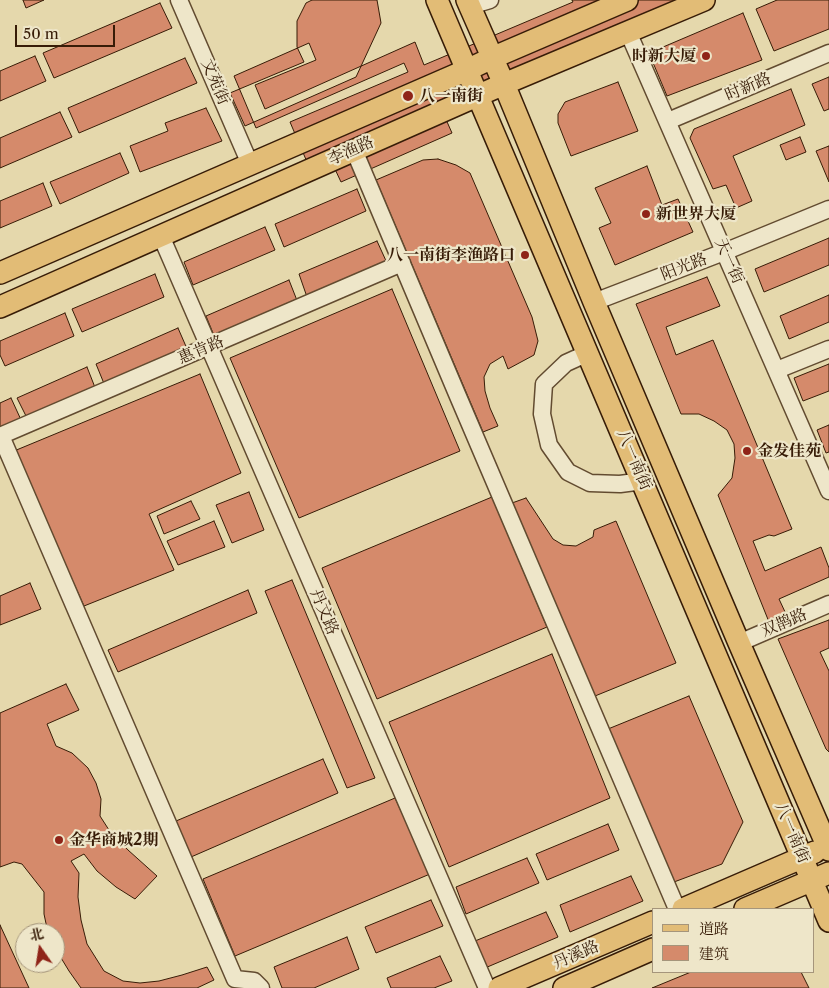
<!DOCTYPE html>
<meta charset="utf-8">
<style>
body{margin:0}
#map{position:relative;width:829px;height:988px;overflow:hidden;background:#e5d8ac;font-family:"Libre Caslon Text","Noto Serif SC",serif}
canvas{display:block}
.legend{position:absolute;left:652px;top:908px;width:162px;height:65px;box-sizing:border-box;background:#eee6c9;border:1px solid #a5957b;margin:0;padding:6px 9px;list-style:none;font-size:15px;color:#371c07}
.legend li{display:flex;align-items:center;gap:10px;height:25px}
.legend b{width:25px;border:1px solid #a5957b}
.north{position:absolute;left:15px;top:923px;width:50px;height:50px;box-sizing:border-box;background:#eee6c9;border:1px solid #a5957b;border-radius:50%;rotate:347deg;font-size:14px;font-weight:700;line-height:20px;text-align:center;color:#371c07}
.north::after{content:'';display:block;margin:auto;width:18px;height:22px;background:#8f2418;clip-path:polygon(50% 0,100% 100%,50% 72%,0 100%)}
.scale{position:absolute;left:15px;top:25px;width:100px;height:22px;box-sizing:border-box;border:2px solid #371c07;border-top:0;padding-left:6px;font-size:15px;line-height:18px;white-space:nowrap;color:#371c07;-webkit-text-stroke:4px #eee6c9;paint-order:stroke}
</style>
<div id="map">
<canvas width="829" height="988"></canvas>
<ul class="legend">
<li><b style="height:6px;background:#e2bc76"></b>道路</li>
<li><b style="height:14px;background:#d58a6b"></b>建筑</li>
</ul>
<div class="north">北</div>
<div class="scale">50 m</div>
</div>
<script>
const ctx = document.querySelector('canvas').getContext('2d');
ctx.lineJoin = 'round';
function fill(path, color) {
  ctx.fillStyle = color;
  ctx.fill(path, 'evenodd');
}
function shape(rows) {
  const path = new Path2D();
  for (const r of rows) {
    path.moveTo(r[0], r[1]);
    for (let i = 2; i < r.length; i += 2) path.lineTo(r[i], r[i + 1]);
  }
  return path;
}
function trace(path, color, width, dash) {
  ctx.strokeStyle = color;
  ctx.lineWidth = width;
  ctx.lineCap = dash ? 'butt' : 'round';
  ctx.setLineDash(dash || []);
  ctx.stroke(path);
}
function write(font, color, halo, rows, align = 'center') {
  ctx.font = font + ' "Libre Caslon Text","Noto Serif SC",serif';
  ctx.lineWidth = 4.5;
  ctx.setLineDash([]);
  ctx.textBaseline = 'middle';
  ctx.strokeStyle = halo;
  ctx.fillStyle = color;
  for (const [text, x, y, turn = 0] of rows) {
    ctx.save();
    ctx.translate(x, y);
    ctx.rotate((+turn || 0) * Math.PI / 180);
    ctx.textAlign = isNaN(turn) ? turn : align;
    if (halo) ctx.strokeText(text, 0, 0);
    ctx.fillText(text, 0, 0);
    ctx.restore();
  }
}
const building = shape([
 [23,0,44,0,26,8,23,0],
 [312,0,377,0,381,23,356,77,245,126,230,93,304,62,297,47,297,21,306,3,312,0],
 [572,0,689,0,440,106,452,133,341,182,334,167,307,162,290,122,408,72,404,63,256,128,234,76,309,43,316,60,255,85,265,109,415,42,424,65,573,2,572,0],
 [777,0,829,0,829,29,774,51,756,9,777,0],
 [160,3,172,28,54,78,43,53,160,3],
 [743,13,762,60,667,96,649,53,743,13],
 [35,56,46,81,0,101,0,71,35,56],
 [185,58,197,83,79,133,68,108,185,58],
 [829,77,829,109,824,111,812,84,829,77],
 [618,82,638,131,571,156,558,123,558,114,565,102,618,82],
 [791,89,805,125,733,156,752,201,736,208,726,185,713,189,690,138,694,129,791,89],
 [206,108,222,141,140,172,130,146,168,131,165,123,206,108],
 [60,112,72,137,0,168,0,138,60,112],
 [800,137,806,152,786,160,780,145,800,137],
 [829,146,829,182,816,151,829,146],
 [120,153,129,173,60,204,50,182,120,153],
 [438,159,456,165,470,173,532,317,538,341,534,355,508,369,503,356,490,364,484,377,485,391,490,408,498,426,483,432,376,180,423,160,438,159],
 [647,166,662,205,678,199,693,232,615,265,599,228,611,223,595,188,647,166],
 [43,183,52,206,0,228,0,201,43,183],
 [357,189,366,211,284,247,275,224,357,189],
 [265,227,275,250,193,285,184,262,265,227],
 [829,238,829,265,764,292,755,269,829,238],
 [377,241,387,263,307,297,299,274,377,241],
 [155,274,164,297,82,332,72,309,155,274],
 [707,277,720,306,666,327,676,355,713,340,792,529,774,536,769,535,753,541,765,571,821,547,829,568,829,577,779,599,786,614,769,622,718,495,732,478,735,458,734,444,727,430,714,421,699,414,681,414,636,304,707,277],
 [289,280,298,303,215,338,206,316,289,280],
 [392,289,460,451,299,518,230,358,392,289],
 [829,295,829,322,789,339,780,316,829,295],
 [65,313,74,336,5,366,0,355,0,341,65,313],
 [178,328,188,351,105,386,96,364,178,328],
 [829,364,829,391,803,401,794,378,829,364],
 [87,367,96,390,28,420,17,398,87,367],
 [200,374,241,473,149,514,174,570,84,606,14,451,200,374],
 [11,398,22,422,0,431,0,403,11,398],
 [829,425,829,452,826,453,817,430,829,425],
 [249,492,264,530,232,543,216,505,249,492],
 [492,497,547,627,377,699,322,568,492,497],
 [526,498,553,539,563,545,576,546,593,537,594,530,616,521,676,663,595,696,512,503,526,498],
 [191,501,200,519,164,534,157,516,191,501],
 [214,521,225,547,178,565,167,541,214,521],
 [292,580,375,778,347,788,265,591,292,580],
 [30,583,41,609,0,625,0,596,30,583],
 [248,590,257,613,118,672,108,650,248,590],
 [829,620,829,648,820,652,829,671,829,752,826,749,778,639,829,620],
 [552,654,610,798,449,867,389,722,552,654],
 [66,684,79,710,47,724,56,746,72,753,88,768,96,783,101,799,100,816,109,830,128,850,157,876,135,899,116,887,97,871,84,854,71,861,79,873,78,897,81,920,87,944,104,971,123,981,140,983,159,981,182,975,207,967,214,980,197,988,81,988,69,971,55,948,55,933,48,933,44,914,44,892,22,864,14,862,0,867,0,713,66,684],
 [689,696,743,822,722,864,674,882,608,729,689,696],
 [323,759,338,793,191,857,176,821,323,759],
 [395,798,430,874,235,956,203,879,395,798],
 [608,824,619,850,547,880,536,854,608,824],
 [527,858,539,883,466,914,456,887,527,858],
 [631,876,643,901,570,932,560,905,631,876],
 [431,900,443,926,376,953,365,927,431,900],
 [546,912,558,937,485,968,475,941,546,912],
 [0,925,29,988,0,988,0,925],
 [347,937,359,969,314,988,282,988,274,967,347,937],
 [440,956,452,981,434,988,391,988,387,978,440,956],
 [691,972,801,972,809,988,652,988,691,972]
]);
fill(building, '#d58a6b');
trace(building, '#371c07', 1);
const minor = shape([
 [179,0,250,164],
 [470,6,490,0],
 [628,32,829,491],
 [668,121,829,53],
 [354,150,457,394,677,909],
 [161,236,487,988],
 [594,302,724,252,829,209],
 [588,353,566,363,544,384,542,414,549,445,568,472,590,483,620,484,643,481],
 [777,370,829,349],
 [0,436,402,263],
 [1,436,235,979,254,981,261,988],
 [739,643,829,604]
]);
const major = shape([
 [437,0,829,921],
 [467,0,504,84,594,302,739,643,829,850],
 [0,273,467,70,492,58,627,0],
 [0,307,504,84,704,0],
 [683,909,815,852],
 [745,909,829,873],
 [499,988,653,922],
 [564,988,653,949]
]);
trace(minor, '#624b30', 19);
trace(major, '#371c07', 24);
trace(minor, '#eee6c9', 16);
trace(major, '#e2bc76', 21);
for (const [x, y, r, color] of [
 [706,56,5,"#8f2418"],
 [408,96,6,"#8f2418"],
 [646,214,5,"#8f2418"],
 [525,255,5,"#8f2418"],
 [747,451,5,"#8f2418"],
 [59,840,5,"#8f2418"]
]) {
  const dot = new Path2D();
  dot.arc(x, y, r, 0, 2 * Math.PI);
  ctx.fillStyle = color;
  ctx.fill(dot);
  trace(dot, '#eee6c9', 2);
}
write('bold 16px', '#371c07', '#eee6c9', [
 ["时新大厦",696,56,"right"],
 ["八一南街",419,96],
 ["新世界大厦",656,214],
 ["八一南街李渔路口",515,255,"right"],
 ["金发佳苑",757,451],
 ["金华商城2期",69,840]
], 'left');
write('16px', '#371c07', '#eee6c9', [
 ["文苑街",215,82,67],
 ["时新路",748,87,-23],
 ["李渔路",351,151,-24],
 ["天一街",729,261,66],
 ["阳光路",684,267,-21],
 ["惠肯路",201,350,-23],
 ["八一南街",634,460,67],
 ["丹文路",324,612,67],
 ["双鹊路",784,623,-23],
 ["八一南街",792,833,67],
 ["丹溪路",576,955,-23]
]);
</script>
